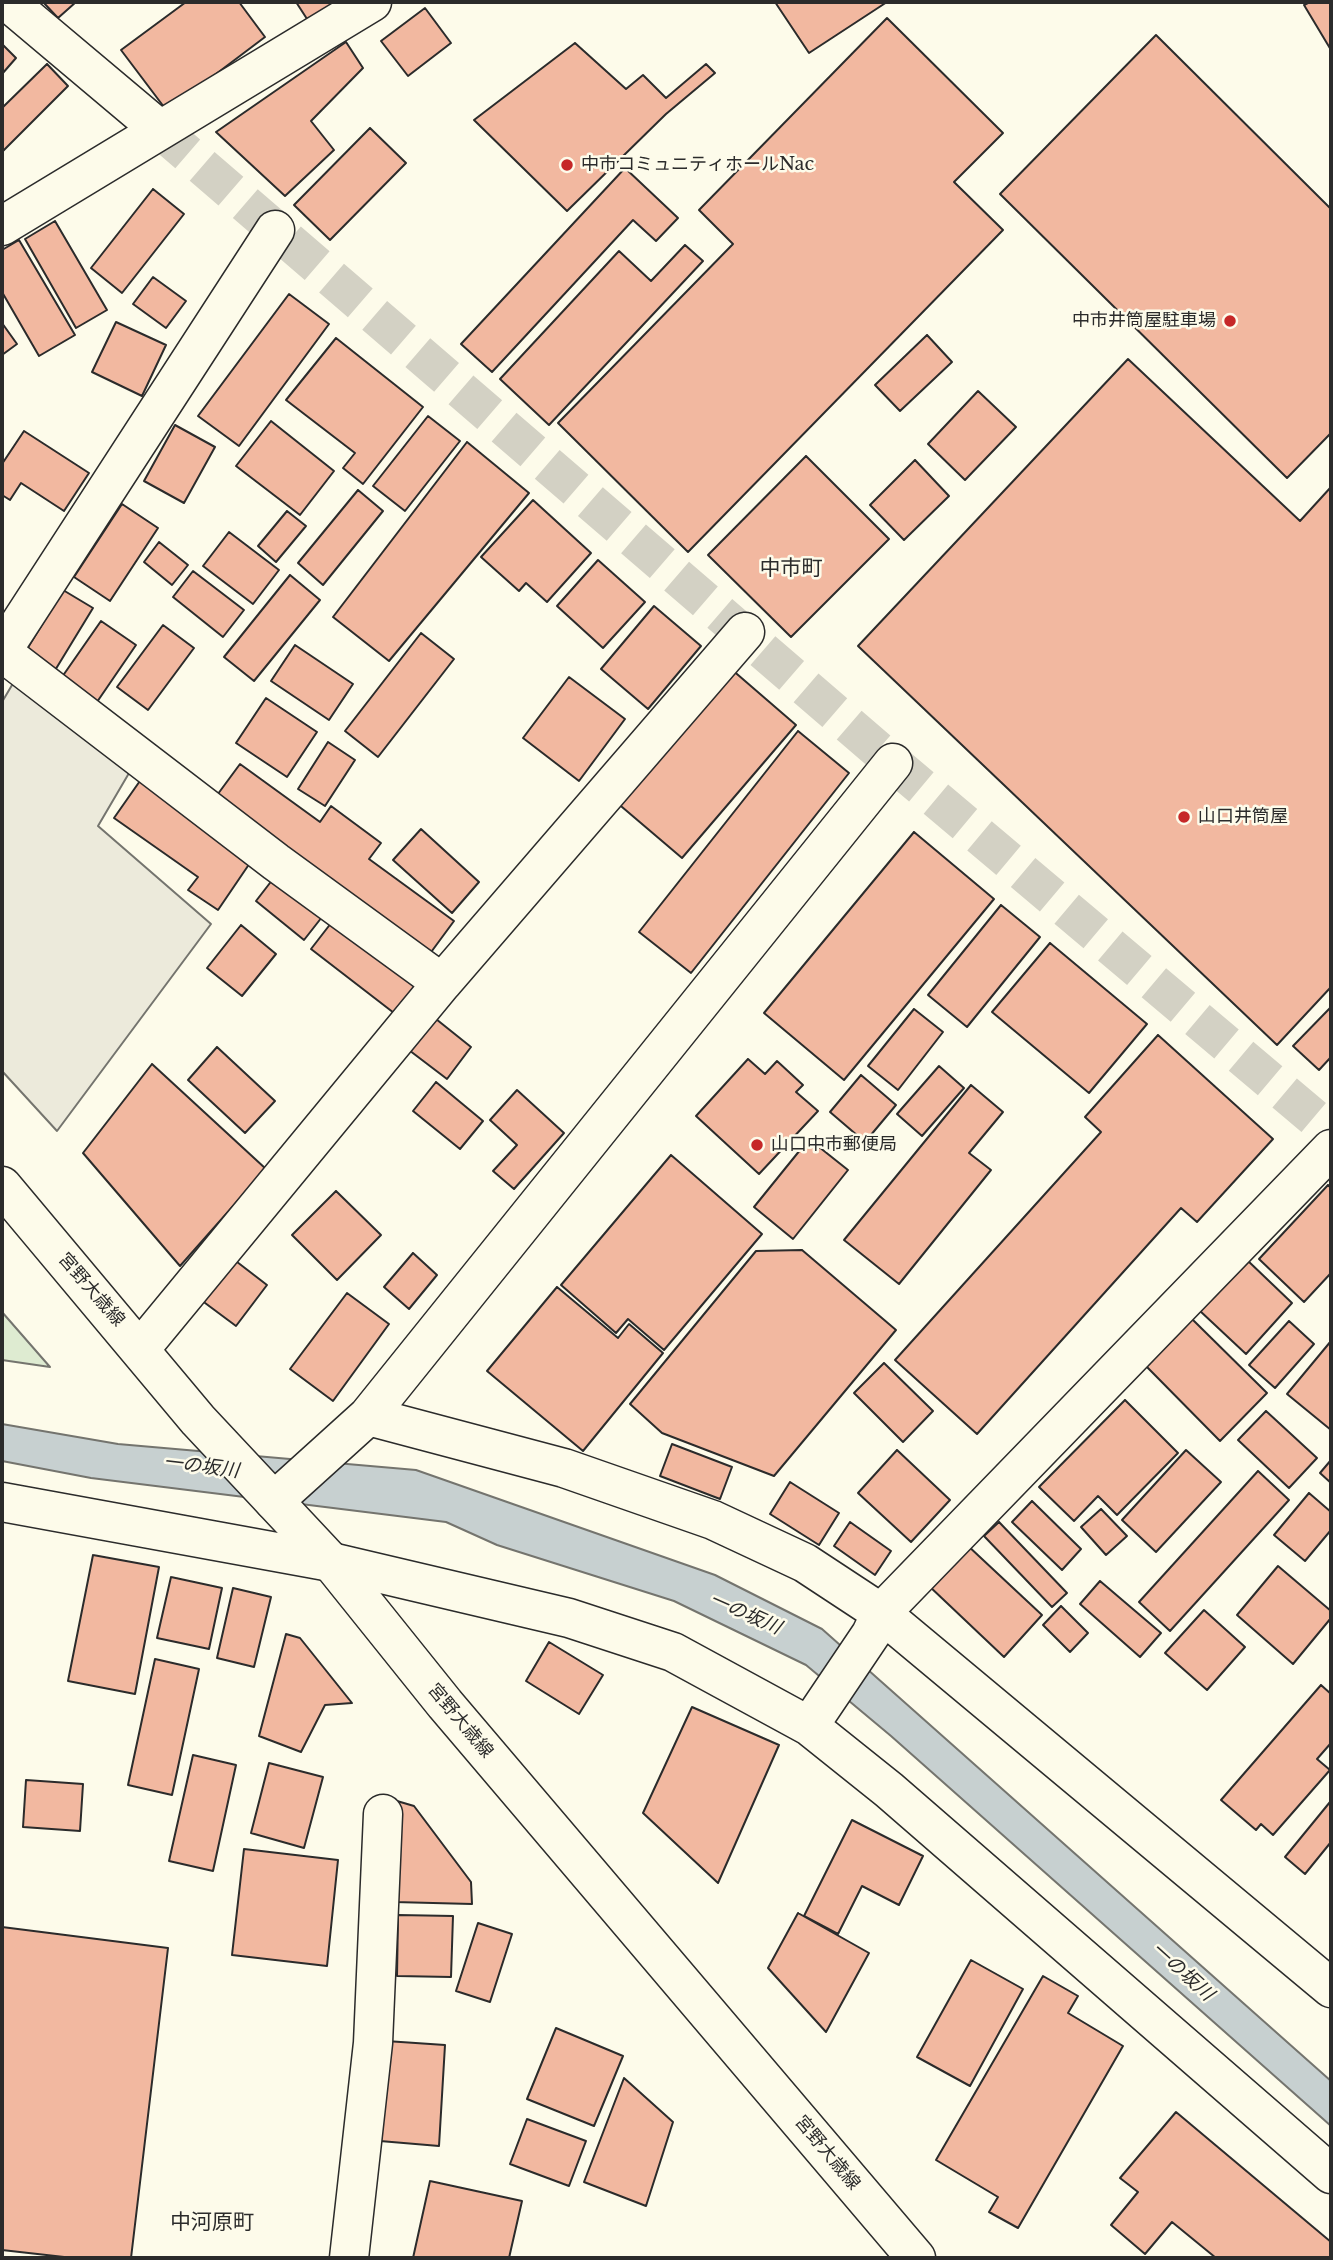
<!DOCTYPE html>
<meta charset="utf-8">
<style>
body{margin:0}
#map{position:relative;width:1333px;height:2260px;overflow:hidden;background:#fdfbea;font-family:"Libre Baskerville",serif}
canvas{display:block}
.frame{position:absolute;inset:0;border:4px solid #2b2b2b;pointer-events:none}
</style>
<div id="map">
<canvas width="1333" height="2260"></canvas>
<div class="frame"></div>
</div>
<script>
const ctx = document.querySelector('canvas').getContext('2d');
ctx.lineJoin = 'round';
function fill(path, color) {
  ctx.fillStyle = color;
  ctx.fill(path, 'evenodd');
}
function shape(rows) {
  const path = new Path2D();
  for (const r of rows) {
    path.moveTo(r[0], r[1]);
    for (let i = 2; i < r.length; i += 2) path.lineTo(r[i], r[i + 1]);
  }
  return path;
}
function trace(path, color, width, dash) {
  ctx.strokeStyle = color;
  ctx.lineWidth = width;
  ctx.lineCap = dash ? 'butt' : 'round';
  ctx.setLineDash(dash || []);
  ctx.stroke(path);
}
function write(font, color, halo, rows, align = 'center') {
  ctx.font = font + ' "Libre Baskerville","Noto Sans JP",serif';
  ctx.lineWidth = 5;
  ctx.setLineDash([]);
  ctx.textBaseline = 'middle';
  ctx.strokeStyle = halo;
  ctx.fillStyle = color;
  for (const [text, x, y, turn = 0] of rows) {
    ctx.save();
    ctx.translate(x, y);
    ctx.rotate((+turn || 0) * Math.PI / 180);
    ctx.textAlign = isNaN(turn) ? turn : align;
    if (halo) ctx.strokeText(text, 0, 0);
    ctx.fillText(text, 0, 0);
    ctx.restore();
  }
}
const green = shape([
 [2,1312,50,1367,2,1360,2,1312]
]);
fill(green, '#deebd1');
trace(green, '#74746e', 2);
const parking = shape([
 [15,680,132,768,98,826,211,924,57,1131,2,1071,2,702,15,680]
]);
fill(parking, '#eceadb');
trace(parking, '#74746e', 2);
const water = shape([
 [2,1424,118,1444,416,1470,715,1575,822,1629,1331,2081,1331,2126,891,1736,806,1665,674,1601,497,1545,446,1522,91,1478,2,1461,2,1424]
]);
fill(water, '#c7d0d0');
trace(water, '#74746e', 2);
const building = shape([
 [43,2,76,2,58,18,43,2],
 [186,2,239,2,265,37,167,111,121,50,186,2],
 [296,2,341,2,309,22,296,2],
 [775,2,887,2,809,53,775,2],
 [1310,2,1331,2,1331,50,1304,5,1310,2],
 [425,8,451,43,408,76,381,41,425,8],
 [887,18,1003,133,954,182,1003,230,688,552,558,423,733,244,699,210,887,18],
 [1156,35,1331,209,1331,433,1287,478,1000,194,1156,35],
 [346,42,363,68,311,121,334,150,285,196,216,132,346,42],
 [575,43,626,89,643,75,666,98,706,64,715,73,666,114,567,211,474,120,575,43],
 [2,44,16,58,2,74,2,44],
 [47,64,68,86,2,152,2,108,47,64],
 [370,128,406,163,330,240,294,205,370,128],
 [625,168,678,218,656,241,633,220,492,372,461,344,625,168],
 [153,189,184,214,122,293,91,268,153,189],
 [55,221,107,310,76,328,25,239,55,221],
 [19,240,75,335,39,356,2,292,2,250,19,240],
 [685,245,703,261,549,425,500,379,619,251,651,281,685,245],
 [153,277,186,301,166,328,133,304,153,277],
 [289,294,329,324,239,446,198,416,289,294],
 [116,322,166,345,142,396,92,372,116,322],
 [2,323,17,344,2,355,2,323],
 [927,335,952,362,900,411,875,385,927,335],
 [336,338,423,407,363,484,343,468,355,453,286,400,336,338],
 [1128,359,1300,521,1331,487,1331,987,1277,1045,858,646,1128,359],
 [978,391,1016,427,965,480,928,444,978,391],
 [428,416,460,441,405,511,373,486,428,416],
 [271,421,334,471,300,515,236,466,271,421],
 [175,425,215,447,184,503,144,481,175,425],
 [24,431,89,473,64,511,21,483,10,500,2,495,2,464,24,431],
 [467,442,529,493,389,661,333,617,467,442],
 [806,456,889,539,791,637,708,555,806,456],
 [915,460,949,496,904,540,870,505,915,460],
 [358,490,383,511,323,585,298,563,358,490],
 [533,500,591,553,547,602,526,583,519,591,481,557,533,500],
 [122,504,158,528,110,601,74,577,122,504],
 [287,511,306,526,276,562,258,546,287,511],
 [229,532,279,570,253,604,203,566,229,532],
 [159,542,188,565,172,585,144,562,159,542],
 [598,560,645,602,603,648,557,606,598,560],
 [193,571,244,610,223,637,173,597,193,571],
 [290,575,320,600,254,681,224,657,290,575],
 [63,590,93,608,54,672,24,654,63,590],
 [654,606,701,646,648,709,601,669,654,606],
 [101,621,136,645,97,702,62,677,101,621],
 [163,625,194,648,148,710,117,687,163,625],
 [421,633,454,659,378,757,345,731,421,633],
 [295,645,353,684,329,720,271,681,295,645],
 [730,668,796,725,682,858,615,801,730,668],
 [569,677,625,719,579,781,523,738,569,677],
 [266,698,317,732,287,777,236,743,266,698],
 [798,731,849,773,691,973,639,932,798,731],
 [328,742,355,760,325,806,298,789,328,742],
 [240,764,320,822,331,806,381,843,369,859,454,921,426,959,212,802,240,764],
 [142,778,254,857,218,910,188,890,198,877,114,818,142,778],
 [421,829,479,882,452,913,393,860,421,829],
 [914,832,994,899,844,1080,764,1013,914,832],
 [273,879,322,917,304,940,256,901,273,879],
 [1001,905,1040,937,967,1027,928,995,1001,905],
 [335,918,419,981,394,1013,311,949,335,918],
 [241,925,276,954,242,996,207,968,241,925],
 [1050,943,1147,1024,1089,1093,992,1012,1050,943],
 [1331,1007,1331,1057,1319,1070,1293,1046,1331,1007],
 [914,1009,943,1032,898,1090,868,1066,914,1009],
 [426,1011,471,1047,447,1079,401,1044,426,1011],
 [1158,1035,1273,1139,1197,1222,1181,1208,977,1434,895,1360,1101,1132,1085,1117,1158,1035],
 [217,1047,275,1101,245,1133,188,1080,217,1047],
 [748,1059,765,1074,777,1061,803,1085,796,1092,818,1111,759,1174,696,1116,748,1059],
 [152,1064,266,1169,180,1266,83,1153,152,1064],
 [939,1066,964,1088,922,1136,897,1114,939,1066],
 [861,1075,896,1105,865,1142,830,1112,861,1075],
 [436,1082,483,1121,460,1149,413,1111,436,1082],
 [971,1085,1003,1112,969,1153,991,1170,899,1284,844,1240,971,1085],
 [517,1090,564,1133,514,1189,493,1171,517,1145,490,1120,517,1090],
 [809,1139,848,1170,793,1239,754,1207,809,1139],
 [671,1155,762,1234,664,1350,628,1319,616,1333,561,1285,671,1155],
 [1328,1185,1331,1188,1331,1273,1304,1302,1259,1259,1328,1185],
 [336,1191,381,1235,337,1280,292,1235,336,1191],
 [802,1250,896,1330,774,1476,662,1433,630,1404,756,1251,802,1250],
 [413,1253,437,1275,409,1309,384,1287,413,1253],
 [228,1255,267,1285,236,1326,197,1297,228,1255],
 [1246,1259,1292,1303,1246,1354,1199,1310,1246,1259],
 [557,1287,618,1338,629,1324,663,1353,583,1451,487,1371,557,1287],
 [347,1293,389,1324,333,1401,290,1369,347,1293],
 [1191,1318,1267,1393,1220,1441,1145,1365,1191,1318],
 [1289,1321,1314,1344,1275,1388,1249,1365,1289,1321],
 [1331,1341,1331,1430,1287,1394,1331,1341],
 [884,1363,933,1411,903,1442,854,1393,884,1363],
 [1125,1400,1178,1453,1117,1515,1098,1496,1074,1521,1039,1487,1125,1400],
 [1266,1411,1317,1458,1289,1488,1238,1440,1266,1411],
 [672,1444,732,1467,720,1499,660,1476,672,1444],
 [897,1450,950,1500,911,1542,858,1493,897,1450],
 [1186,1450,1221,1482,1156,1552,1122,1520,1186,1450],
 [1331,1460,1331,1483,1320,1473,1331,1460],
 [1258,1471,1289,1500,1170,1631,1139,1602,1258,1471],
 [790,1482,839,1513,819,1545,770,1514,790,1482],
 [1309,1493,1331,1512,1331,1530,1305,1561,1274,1535,1309,1493],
 [1032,1501,1081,1549,1062,1570,1012,1522,1032,1501],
 [1101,1509,1127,1536,1106,1555,1081,1527,1101,1509],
 [850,1522,891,1551,875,1575,834,1546,850,1522],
 [999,1522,1067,1593,1052,1607,984,1536,999,1522],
 [966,1544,1042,1615,1004,1657,928,1585,966,1544],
 [93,1555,159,1567,135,1694,68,1681,93,1555],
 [1278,1566,1331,1611,1331,1618,1293,1664,1237,1615,1278,1566],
 [171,1577,222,1588,209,1649,157,1638,171,1577],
 [1100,1581,1161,1633,1140,1657,1080,1604,1100,1581],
 [233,1588,271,1597,254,1667,217,1658,233,1588],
 [1061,1606,1088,1633,1070,1652,1043,1625,1061,1606],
 [1204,1610,1245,1647,1207,1690,1165,1653,1204,1610],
 [286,1634,300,1638,352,1703,325,1705,301,1752,259,1736,286,1634],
 [549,1642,603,1675,579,1714,526,1681,549,1642],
 [155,1659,199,1669,172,1795,128,1785,155,1659],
 [1321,1685,1331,1694,1331,1743,1317,1759,1330,1770,1273,1835,1261,1824,1256,1830,1221,1800,1321,1685],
 [692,1707,779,1745,718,1883,643,1813,692,1707],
 [193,1755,236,1765,213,1871,169,1861,193,1755],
 [269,1763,323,1777,304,1848,251,1833,269,1763],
 [26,1780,83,1784,80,1831,23,1827,26,1780],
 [397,1801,414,1806,471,1882,472,1904,394,1902,397,1801],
 [1330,1802,1331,1842,1305,1874,1285,1857,1330,1802],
 [852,1820,923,1856,899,1905,862,1886,838,1934,804,1916,852,1820],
 [244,1849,338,1860,327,1966,232,1955,244,1849],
 [798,1913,869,1953,826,2032,768,1968,798,1913],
 [398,1915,453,1916,451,1977,397,1976,398,1915],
 [478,1923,512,1934,490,2002,456,1991,478,1923],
 [2,1927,168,1948,131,2258,73,2258,2,2250,2,1927],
 [971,1960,1023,1989,970,2086,917,2057,971,1960],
 [1043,1976,1078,1996,1068,2013,1123,2046,1018,2228,989,2212,998,2197,936,2160,1043,1976],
 [556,2028,623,2056,594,2126,527,2099,556,2028],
 [386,2041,445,2045,439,2146,380,2141,386,2041],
 [624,2078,673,2122,646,2206,584,2182,624,2078],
 [1176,2112,1331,2242,1331,2258,1216,2258,1172,2222,1145,2254,1111,2225,1138,2192,1120,2178,1176,2112],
 [527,2119,586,2141,569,2186,510,2164,527,2119],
 [430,2181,522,2201,509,2258,413,2258,430,2181]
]);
fill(building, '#f2b8a0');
trace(building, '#2b2b2b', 2);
trace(shape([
 [159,129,893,763,1331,1132]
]), '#d3d1c4', 38, [38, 19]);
const street = shape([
 [8,2,159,129],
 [2,226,372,2],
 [2,651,275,230],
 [2,652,276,862,442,983],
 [141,1348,442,983,745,632],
 [368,1416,564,1468,713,1520,805,1563,881,1613,1331,1988],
 [274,1501,368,1416,893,763],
 [2,1502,331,1562,569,1618,673,1652,809,1726,889,1790,1331,2174],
 [809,1726,871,1634,881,1613,1331,1149],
 [349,2258,373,2043,383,1814]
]);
const secondary = shape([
 [2,1186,198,1420,331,1562,445,1704,916,2258]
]);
trace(street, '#2b2b2b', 41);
trace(secondary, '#2b2b2b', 41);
trace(street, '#fdfbea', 38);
trace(secondary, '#fdfbea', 38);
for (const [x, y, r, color] of [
 [567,165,7,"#c62828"],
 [1230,321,7,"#c62828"],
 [1184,817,7,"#c62828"],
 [757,1145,7,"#c62828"]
]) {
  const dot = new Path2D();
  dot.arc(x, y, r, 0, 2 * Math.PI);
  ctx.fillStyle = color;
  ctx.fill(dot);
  trace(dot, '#fdfbea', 2.5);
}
write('18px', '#2b2b2b', '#fdfbea', [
 ["中市コミュニティホールNac",581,165],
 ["中市井筒屋駐車場",1216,321,"right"],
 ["山口井筒屋",1198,817],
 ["山口中市郵便局",771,1145]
], 'left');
write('18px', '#2b2b2b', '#fdfbea', [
 ["宮野大歳線",91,1290,49],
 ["宮野大歳線",460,1721,50],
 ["宮野大歳線",827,2153,50]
]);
write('italic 19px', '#2b2b2b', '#fdfbea', [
 ["一の坂川",201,1467,7],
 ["一の坂川",745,1614,24],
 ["一の坂川",1182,1972,42]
]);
write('21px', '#2b2b2b', '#fdfbea', [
 ["中市町",791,569],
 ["中河原町",212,2223]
]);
</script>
